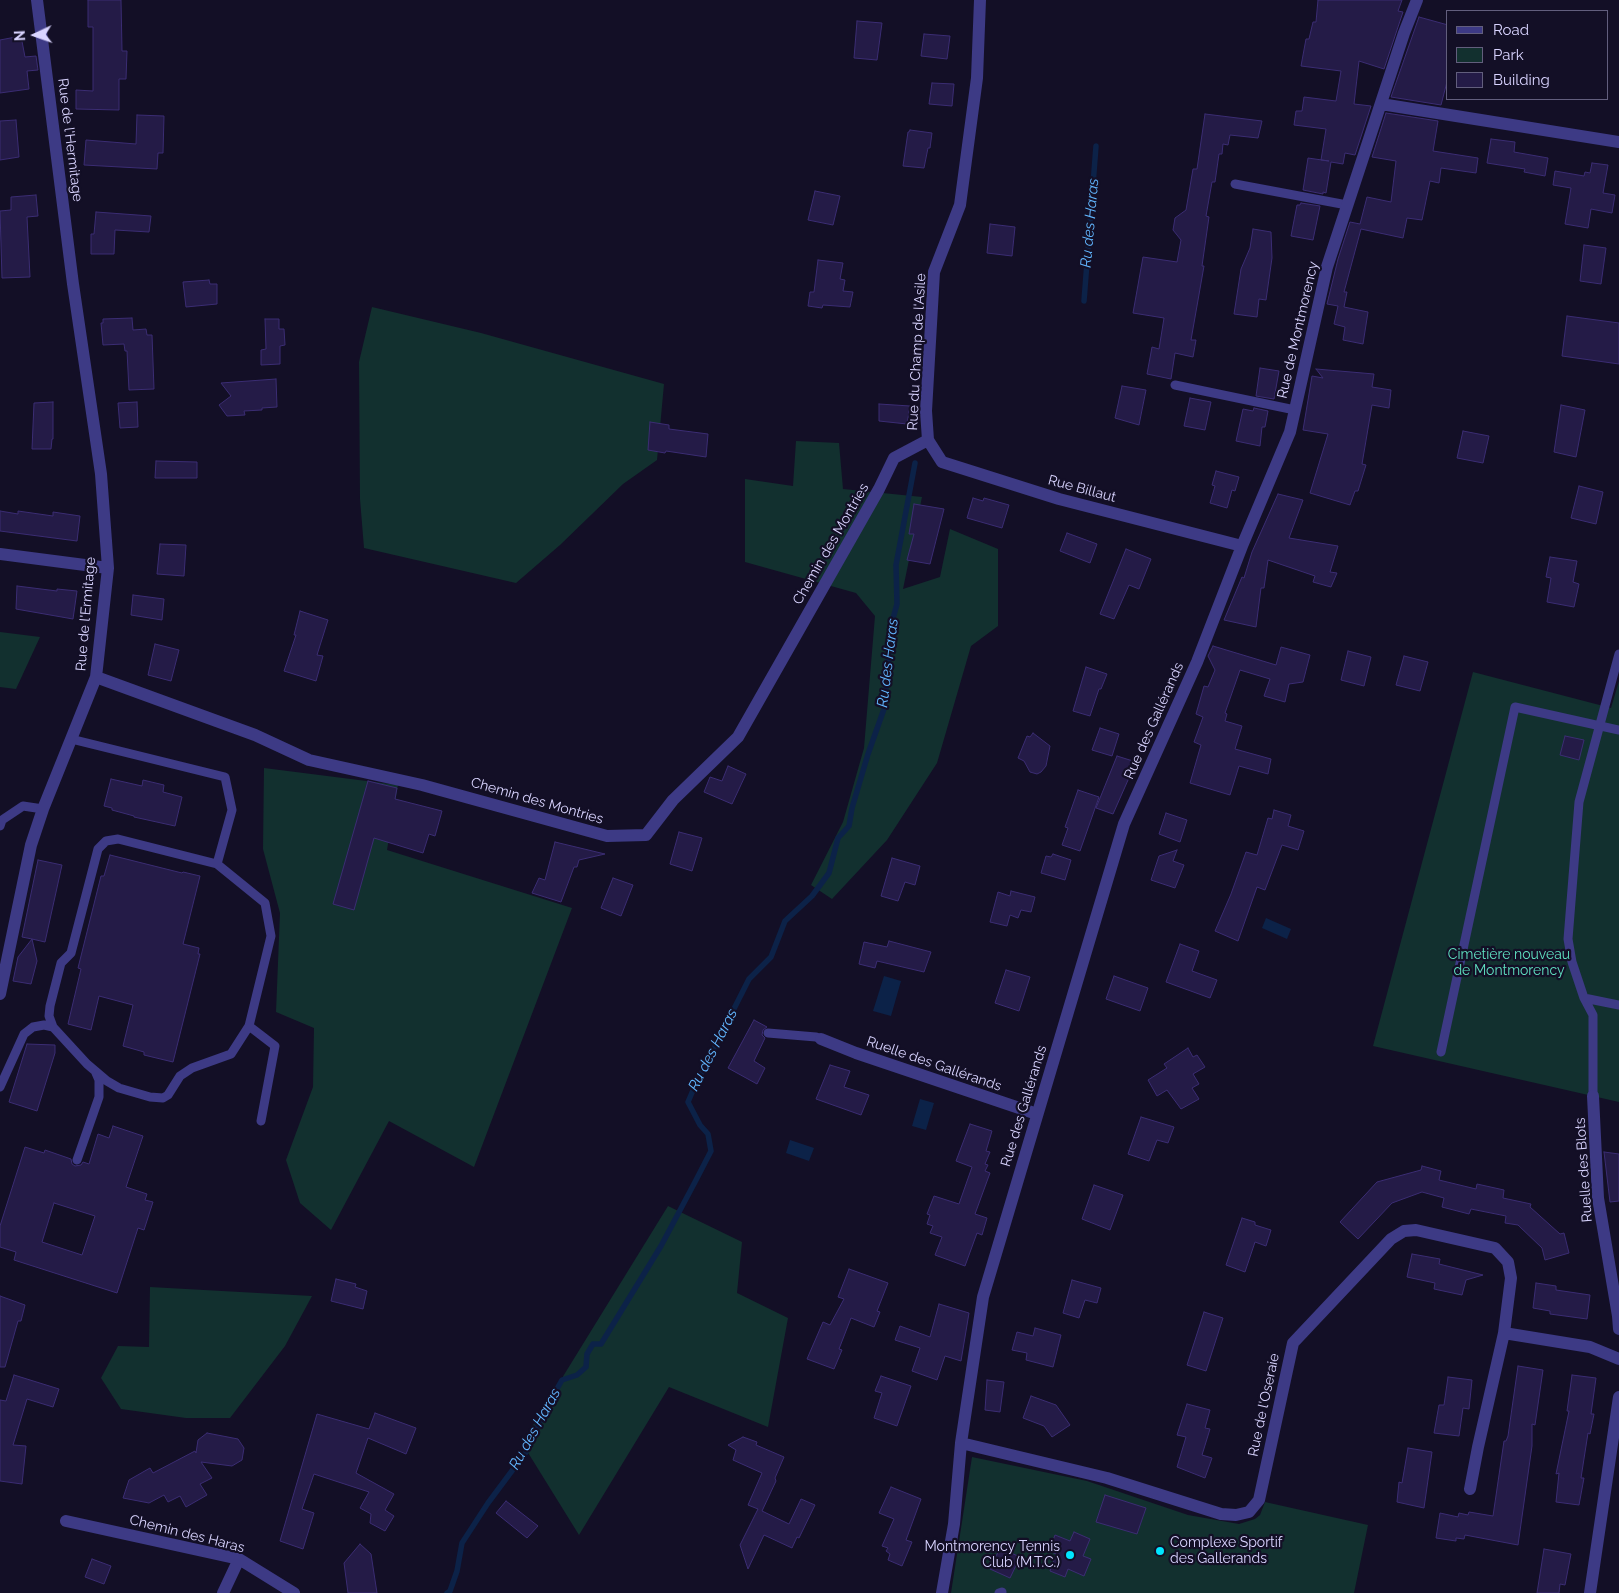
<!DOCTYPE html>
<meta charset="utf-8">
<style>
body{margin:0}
#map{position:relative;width:1619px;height:1593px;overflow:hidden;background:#130f26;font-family:Raleway,sans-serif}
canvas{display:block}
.legend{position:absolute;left:1446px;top:10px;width:162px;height:90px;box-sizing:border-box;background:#130f26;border:1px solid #625e7d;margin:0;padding:6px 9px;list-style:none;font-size:15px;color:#d9d4ff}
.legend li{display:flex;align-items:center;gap:10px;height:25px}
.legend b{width:25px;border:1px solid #625e7d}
.north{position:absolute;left:10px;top:10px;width:50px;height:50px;-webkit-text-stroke:4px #130f26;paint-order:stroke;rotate:267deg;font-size:14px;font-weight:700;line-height:20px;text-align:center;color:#d9d4ff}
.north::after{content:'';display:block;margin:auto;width:18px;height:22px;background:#d9d4ff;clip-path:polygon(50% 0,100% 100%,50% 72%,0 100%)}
</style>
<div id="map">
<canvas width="1619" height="1593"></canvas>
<ul class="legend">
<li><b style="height:6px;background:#3d3a85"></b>Road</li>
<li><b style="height:14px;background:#12302f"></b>Park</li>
<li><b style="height:14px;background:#241b47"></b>Building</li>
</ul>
<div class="north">N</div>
</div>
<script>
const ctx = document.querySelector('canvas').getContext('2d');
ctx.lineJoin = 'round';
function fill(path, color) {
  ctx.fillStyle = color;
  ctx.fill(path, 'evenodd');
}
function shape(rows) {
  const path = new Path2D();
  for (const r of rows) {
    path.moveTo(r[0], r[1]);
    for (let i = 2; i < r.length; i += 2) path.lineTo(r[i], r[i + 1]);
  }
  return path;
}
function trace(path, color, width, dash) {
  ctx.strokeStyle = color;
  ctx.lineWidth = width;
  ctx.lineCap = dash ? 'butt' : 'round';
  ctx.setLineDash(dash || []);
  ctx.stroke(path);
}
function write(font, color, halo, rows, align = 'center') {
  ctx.font = font + ' Raleway,sans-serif';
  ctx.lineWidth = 4.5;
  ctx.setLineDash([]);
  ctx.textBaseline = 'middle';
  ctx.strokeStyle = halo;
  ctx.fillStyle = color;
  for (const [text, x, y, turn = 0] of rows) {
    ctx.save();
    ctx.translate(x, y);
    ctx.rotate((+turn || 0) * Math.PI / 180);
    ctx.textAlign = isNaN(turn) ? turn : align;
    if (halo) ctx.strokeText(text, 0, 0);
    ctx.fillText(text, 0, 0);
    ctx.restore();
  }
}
fill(shape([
 [372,307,481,333,664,384,657,460,623,484,560,545,516,583,364,548,360,499,359,362],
 [796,441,839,443,843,489,922,497,903,589,940,577,950,529,998,549,998,626,971,646,937,763,887,840,832,899,811,885,843,822,864,748,875,616,856,593,745,562,745,479,793,486],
 [0,632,40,637,16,689,0,687],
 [1473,672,1611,708,1619,681,1619,1102,1373,1046],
 [264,768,398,785,387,850,572,908,474,1167,389,1121,331,1230,300,1203,286,1160,313,1087,314,1028,276,1012,280,913,263,849],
 [668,1206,742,1242,737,1293,788,1318,768,1427,669,1387,579,1535,522,1443],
 [150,1287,312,1296,285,1346,230,1418,186,1418,121,1409,101,1378,118,1346,149,1347],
 [972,1457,1087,1481,1188,1515,1239,1524,1255,1519,1260,1515,1265,1502,1368,1525,1354,1593,951,1593]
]), '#12302f');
fill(shape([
 [1266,918,1291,929,1287,939,1262,928],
 [884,976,901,981,891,1016,873,1011],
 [920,1099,934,1103,926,1130,912,1126],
 [790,1140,814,1148,809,1161,786,1153]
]), '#0c2248');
trace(shape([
 [1084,301,1096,146],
 [447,1593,450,1591,457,1571,462,1543,488,1503,526,1452,546,1408,562,1380,577,1375,586,1367,587,1354,593,1344,601,1344,661,1246,695,1182,711,1151,708,1134,700,1125,688,1102,694,1088,749,979,771,957,785,921,812,896,829,873,838,838,849,826,852,808,868,754,884,709,892,622,897,604,896,565,915,463]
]), '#0c2248', 5.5);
const building = shape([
 [88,0,121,0,122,51,127,51,126,79,119,79,119,110,76,109,76,90,93,91,93,27,88,27,88,0],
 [1318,0,1402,0,1398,11,1403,12,1384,69,1359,61,1354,104,1371,106,1355,155,1345,153,1343,164,1331,162,1326,193,1323,192,1323,194,1303,190,1308,158,1329,161,1321,160,1326,129,1294,125,1296,111,1302,111,1304,97,1336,101,1341,71,1301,66,1306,39,1309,39,1313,22,1316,22,1318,0],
 [1419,17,1448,25,1448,78,1441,105,1391,97,1419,17],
 [857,21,882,23,877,60,854,58,857,21],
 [924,34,950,36,947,59,921,56,924,34],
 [21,36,25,57,36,56,38,70,27,71,29,89,0,93,0,40,21,36],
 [932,83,954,84,952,106,929,104,932,83],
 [1386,113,1438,121,1433,151,1478,158,1476,173,1441,168,1439,183,1430,181,1422,220,1407,218,1403,238,1361,229,1344,292,1347,292,1344,307,1368,312,1363,344,1343,340,1345,327,1334,324,1338,306,1327,304,1338,259,1350,222,1360,224,1367,197,1391,202,1396,161,1372,157,1386,113],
 [1205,114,1262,121,1258,138,1230,135,1228,145,1223,144,1222,154,1219,154,1215,182,1212,182,1206,216,1209,217,1202,266,1204,266,1191,340,1196,340,1193,357,1175,353,1171,379,1147,374,1152,347,1159,349,1164,318,1133,313,1143,257,1177,262,1181,240,1173,230,1175,218,1186,210,1193,169,1197,169,1205,114],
 [137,115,164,116,163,153,158,153,157,169,84,165,86,140,136,144,137,115],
 [16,120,19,157,0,160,0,121,16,120],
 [910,130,932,133,930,148,928,148,924,168,903,166,908,132,909,132,910,130],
 [1491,139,1515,142,1514,152,1548,158,1545,176,1524,172,1525,169,1487,163,1491,139],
 [1592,163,1608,165,1603,193,1615,195,1612,213,1591,209,1588,228,1565,224,1571,188,1553,185,1555,171,1584,176,1585,172,1590,173,1592,163],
 [815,191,840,196,833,225,808,220,815,191],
 [36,195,38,216,27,217,30,277,2,278,0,211,11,210,11,197,36,195],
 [1301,203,1320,206,1313,240,1291,236,1297,205,1300,205,1301,203],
 [96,212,151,216,149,232,115,230,114,254,91,254,91,234,94,234,96,212],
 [990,224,1015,227,1012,256,987,253,990,224],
 [1253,229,1271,232,1272,258,1266,300,1259,299,1257,317,1234,314,1241,269,1250,248,1253,229],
 [1584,245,1606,248,1601,284,1580,281,1584,245],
 [818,260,843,263,840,279,845,280,843,291,853,292,850,307,823,305,822,308,808,306,810,292,814,292,818,260],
 [209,280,210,284,217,284,217,304,186,307,183,282,209,280],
 [1567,316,1619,323,1619,364,1562,356,1567,316],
 [132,318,133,330,146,329,147,335,152,335,154,389,129,390,127,351,125,351,124,344,103,345,101,323,103,323,103,319,132,318],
 [265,319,279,319,279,329,284,329,285,345,280,346,280,364,261,365,261,350,266,349,265,319],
 [1260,368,1279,371,1274,399,1256,396,1260,368],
 [1316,369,1374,374,1372,387,1391,390,1389,408,1372,405,1362,464,1366,465,1358,491,1355,491,1350,505,1310,493,1328,434,1303,430,1312,376,1323,378,1316,369],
 [276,379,277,407,262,408,262,410,244,411,245,415,227,416,219,405,231,396,221,383,276,379],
 [1122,386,1146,390,1139,425,1115,418,1122,386],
 [1190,398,1211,402,1205,430,1184,426,1190,398],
 [53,402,53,439,52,439,51,449,32,449,34,403,53,402],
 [137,402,138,427,120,428,118,403,137,402],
 [879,404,910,406,907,424,879,421,879,404],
 [1561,405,1585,410,1576,457,1554,452,1561,405],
 [1254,408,1268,411,1265,427,1262,427,1260,446,1236,441,1243,409,1253,411,1254,408],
 [650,422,669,425,669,429,708,434,706,457,666,451,665,453,648,450,650,422],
 [1463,431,1489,436,1483,463,1457,458,1463,431],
 [156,461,197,462,197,478,155,478,156,461],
 [1216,471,1239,477,1235,491,1232,490,1227,508,1210,503,1215,486,1212,485,1216,471],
 [1579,486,1603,492,1596,524,1571,518,1579,486],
 [1278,494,1303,500,1289,538,1338,546,1330,572,1337,573,1331,587,1313,582,1315,576,1268,560,1264,588,1261,588,1256,627,1224,620,1242,577,1244,578,1252,552,1278,494],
 [973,498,983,501,984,498,1009,505,1002,528,967,518,973,498],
 [914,504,944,509,930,564,907,560,914,534,909,534,914,504],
 [0,511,18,514,18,511,53,516,53,512,80,516,77,541,0,531,0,511],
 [1067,533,1097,544,1090,563,1060,551,1067,533],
 [160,544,186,545,184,576,157,574,160,544],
 [1126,549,1151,559,1139,589,1129,585,1114,619,1100,614,1126,549],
 [1550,557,1577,561,1573,582,1579,584,1574,607,1547,602,1551,578,1546,577,1550,557],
 [17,586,57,591,57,589,77,591,73,619,16,609,17,586],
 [133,595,164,599,162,620,131,615,133,595],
 [300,611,328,620,317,655,323,656,316,681,284,671,296,635,294,635,300,611],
 [155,644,179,650,171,681,148,675,155,644],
 [1213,646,1276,665,1281,647,1310,655,1303,682,1289,684,1285,702,1264,696,1270,679,1240,670,1225,713,1227,714,1225,721,1242,726,1235,749,1271,759,1268,774,1239,766,1230,795,1190,783,1201,745,1194,742,1203,717,1196,714,1204,686,1208,687,1215,670,1208,656,1213,646],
 [1348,651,1371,657,1364,686,1341,680,1348,651],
 [1404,656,1428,662,1420,691,1396,685,1404,656],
 [1086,667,1107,674,1101,689,1099,689,1090,716,1073,711,1086,667],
 [1100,728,1119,734,1112,756,1092,750,1100,728],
 [1033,733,1050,746,1046,766,1041,772,1037,774,1030,772,1024,761,1018,758,1027,736,1030,737,1033,733],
 [1565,736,1584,740,1579,760,1560,755,1565,736],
 [1117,756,1136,762,1113,814,1096,808,1117,756],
 [728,766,746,774,732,804,704,792,710,777,722,781,728,766],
 [111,779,142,786,143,780,164,785,163,792,182,797,175,826,134,817,134,816,112,810,112,808,104,806,111,779],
 [368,781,397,788,395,799,442,811,435,836,429,834,423,853,374,838,354,910,333,904,368,781],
 [1078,790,1099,797,1080,851,1062,845,1068,828,1065,827,1078,790],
 [1274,810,1291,815,1288,826,1304,831,1298,850,1282,845,1265,890,1257,887,1238,941,1215,931,1231,894,1246,852,1257,855,1268,818,1272,819,1274,810],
 [1166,813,1187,820,1180,842,1159,834,1166,813],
 [679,832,702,838,692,871,670,864,679,832],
 [555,842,605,854,579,860,577,867,574,867,561,902,532,893,539,878,545,880,555,842],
 [1177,850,1173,861,1184,865,1175,888,1151,880,1159,856,1177,850],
 [1053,854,1071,860,1065,880,1041,873,1046,856,1051,857,1053,854],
 [110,855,182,873,183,872,200,876,183,944,199,948,198,954,200,954,173,1062,144,1055,144,1052,123,1046,133,1005,99,996,91,1030,68,1024,81,969,78,968,101,876,104,876,110,855],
 [892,858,920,866,915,885,905,882,898,901,881,896,892,858],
 [38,860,62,865,45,942,32,939,37,961,31,984,13,981,18,957,32,939,22,937,38,860],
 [613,878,633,885,621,916,601,908,613,878],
 [1011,891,1035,897,1031,912,1021,910,1018,918,1010,915,1007,926,990,922,998,892,1010,896,1011,891],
 [889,941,931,952,924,972,877,961,875,968,859,964,864,942,887,947,889,941],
 [1180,944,1199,951,1192,971,1217,980,1210,998,1166,982,1180,944],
 [1006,970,1030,977,1019,1011,995,1003,1006,970],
 [1114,976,1148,988,1140,1011,1106,999,1114,976],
 [754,1020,767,1027,763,1030,762,1035,765,1038,754,1061,765,1068,757,1084,728,1068,754,1020],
 [27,1044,55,1045,55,1053,37,1111,9,1102,27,1044],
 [1188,1048,1193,1057,1197,1055,1205,1067,1193,1074,1199,1084,1192,1088,1199,1099,1181,1109,1167,1090,1157,1096,1148,1080,1167,1068,1164,1064,1188,1048],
 [830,1065,850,1071,844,1087,869,1095,861,1115,816,1099,830,1065],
 [1141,1117,1174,1127,1168,1143,1157,1140,1149,1161,1128,1154,1141,1117],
 [970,1124,992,1131,986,1151,990,1152,985,1164,988,1165,985,1171,990,1173,975,1214,987,1218,982,1235,977,1233,965,1266,935,1255,942,1237,930,1233,933,1226,927,1224,930,1215,927,1214,934,1196,959,1204,972,1167,956,1161,970,1124],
 [113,1126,143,1136,126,1187,147,1194,145,1200,153,1202,144,1230,138,1228,117,1293,14,1260,16,1252,0,1247,0,1226,25,1147,44,1153,45,1150,71,1159,72,1164,75,1166,81,1165,83,1162,89,1164,98,1134,109,1138,113,1126],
 [54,1203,95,1216,82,1255,42,1242,54,1203],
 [1604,1152,1619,1154,1619,1201,1610,1202,1604,1152],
 [1422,1166,1441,1171,1439,1180,1476,1189,1477,1184,1504,1190,1503,1198,1531,1204,1530,1207,1560,1234,1564,1233,1569,1253,1545,1260,1542,1248,1518,1225,1505,1223,1506,1216,1471,1209,1469,1214,1442,1207,1444,1198,1422,1192,1392,1203,1358,1239,1340,1222,1377,1182,1421,1170,1422,1166],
 [1094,1185,1123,1195,1110,1230,1082,1219,1094,1185],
 [1242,1218,1255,1222,1255,1225,1271,1230,1266,1246,1255,1242,1245,1272,1226,1265,1242,1218],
 [1412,1254,1440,1259,1439,1264,1483,1275,1466,1280,1462,1295,1434,1289,1435,1283,1407,1277,1412,1254],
 [849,1269,888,1283,877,1311,880,1312,874,1327,851,1318,839,1349,842,1350,834,1369,807,1359,823,1322,830,1325,844,1299,838,1297,849,1269],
 [336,1279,356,1284,355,1287,367,1291,363,1309,331,1301,336,1279],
 [1072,1280,1101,1288,1097,1303,1085,1300,1079,1318,1063,1313,1072,1280],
 [1536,1283,1556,1286,1556,1290,1590,1295,1587,1319,1550,1314,1550,1311,1533,1308,1536,1283],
 [0,1296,25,1305,21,1321,18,1321,5,1367,0,1367,0,1296],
 [939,1304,969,1313,961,1361,945,1356,937,1380,912,1371,920,1348,895,1340,900,1326,930,1337,939,1304],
 [1204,1312,1223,1318,1206,1371,1187,1365,1204,1312],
 [1035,1328,1061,1335,1053,1367,1026,1360,1027,1353,1012,1350,1017,1332,1033,1336,1035,1328],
 [1518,1366,1543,1370,1535,1425,1532,1424,1532,1446,1518,1545,1465,1535,1464,1539,1456,1538,1456,1541,1436,1538,1440,1513,1458,1517,1459,1513,1468,1515,1469,1512,1493,1516,1504,1441,1506,1441,1508,1436,1518,1366],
 [14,1375,59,1389,53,1407,27,1399,13,1445,26,1446,22,1484,0,1481,0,1400,6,1401,14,1375],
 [1572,1375,1596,1378,1591,1414,1594,1414,1590,1434,1588,1433,1581,1478,1584,1478,1579,1505,1556,1502,1559,1473,1556,1474,1569,1411,1567,1411,1572,1375],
 [881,1376,911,1386,897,1426,874,1418,882,1393,875,1391,881,1376],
 [1448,1377,1472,1380,1469,1409,1463,1408,1459,1436,1434,1433,1439,1405,1444,1405,1448,1377],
 [987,1380,1004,1382,1000,1412,985,1410,987,1380],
 [1031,1396,1056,1405,1070,1425,1052,1437,1044,1426,1023,1418,1031,1396],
 [1187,1404,1210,1410,1205,1428,1210,1429,1202,1455,1212,1458,1205,1478,1177,1467,1186,1437,1177,1435,1187,1404],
 [375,1413,416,1428,406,1454,368,1438,356,1473,394,1494,385,1510,394,1516,385,1531,370,1523,371,1514,360,1508,369,1492,314,1474,302,1509,314,1513,303,1549,280,1541,317,1414,369,1429,375,1413],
 [207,1433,238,1439,244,1448,242,1460,232,1466,201,1462,212,1478,200,1484,207,1495,186,1507,180,1496,168,1502,164,1495,149,1503,123,1498,129,1480,150,1468,153,1473,195,1451,196,1453,198,1440,207,1433],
 [743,1437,757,1442,756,1445,784,1457,775,1478,776,1481,762,1511,789,1524,801,1499,815,1505,799,1538,797,1537,792,1548,764,1535,748,1569,740,1545,758,1509,748,1505,762,1473,733,1460,736,1450,728,1445,743,1437],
 [1408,1448,1432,1452,1424,1508,1397,1502,1399,1482,1402,1483,1408,1448],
 [891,1487,921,1499,906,1540,912,1542,902,1566,888,1560,890,1554,886,1551,888,1548,882,1546,894,1519,879,1513,891,1487],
 [1105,1495,1146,1508,1137,1534,1096,1522,1105,1495],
 [506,1501,538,1526,527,1538,496,1513,506,1501],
 [1074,1532,1090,1539,1083,1556,1091,1559,1084,1576,1068,1569,1065,1577,1050,1571,1056,1554,1049,1551,1055,1535,1070,1541,1074,1532],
 [360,1544,371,1554,377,1593,348,1593,344,1563,360,1544],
 [1000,1548,1020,1557,1010,1578,990,1569,1000,1548],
 [1544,1549,1571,1554,1565,1585,1560,1584,1559,1593,1537,1593,1544,1549],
 [92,1559,111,1566,104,1584,85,1577,92,1559]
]);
fill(building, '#241b47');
trace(building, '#3b2d73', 1);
trace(shape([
 [1235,184,1347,205],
 [1175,385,1295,410],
 [0,826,2,820,23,806,43,809],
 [1584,998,1619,1005],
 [249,1026,275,1046,261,1121],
 [53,1027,87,1064,107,1081,119,1088,150,1097,163,1098,168,1095,180,1076,192,1068,231,1054,249,1026,271,936,265,903,217,864],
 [768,1033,816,1037,821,1039],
 [1441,1052,1515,707,1619,730],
 [0,1087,24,1034,33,1027,44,1025,53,1027,49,1016,50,1006,61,963,71,953,98,849,106,841,118,839,217,864,232,810,225,777,71,739],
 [1593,1096,1593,1015,1584,998,1572,962,1568,939,1579,802,1619,654],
 [77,1160,99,1097,99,1080,96,1073],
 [999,1593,1002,1592]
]), '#3d3a85', 9);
trace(shape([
 [980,0,977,78,960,205,934,272,926,411,928,440,942,462,1059,499,1242,546],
 [1381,104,1619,142],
 [0,554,108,568],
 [96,677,255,735,309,760,422,785,607,836,646,835,673,800,738,737,879,489,894,458,928,440],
 [0,994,31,845,43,809,96,677,108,568,101,474,73,284,37,0],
 [821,1039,856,1053,1037,1114],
 [1593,1096,1598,1198,1618,1316,1619,1329],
 [961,1443,1107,1478,1221,1514,1236,1515,1249,1512,1259,1500,1293,1343,1391,1239,1404,1231,1416,1230,1495,1248,1508,1262,1511,1278,1504,1333,1590,1347,1619,1359],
 [1470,1489,1478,1447,1504,1333],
 [66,1521,239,1559,294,1593],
 [223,1593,239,1559],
 [942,1593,954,1524,961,1443,983,1297,1124,824,1197,662,1242,546,1290,432,1327,267,1404,33,1417,0],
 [1590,1593,1619,1397]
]), '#3d3a85', 12);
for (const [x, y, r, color] of [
 [1160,1551,5,"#00e5ff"],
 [1070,1555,5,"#00e5ff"]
]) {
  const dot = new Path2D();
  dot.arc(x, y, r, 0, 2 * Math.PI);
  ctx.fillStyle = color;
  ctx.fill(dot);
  trace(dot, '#130f26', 2);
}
write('14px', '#d9d4ff', '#130f26', [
 ["Rue de l'Hermitage",70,140,83],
 ["Rue de Montmorency",1298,330,-77],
 ["Rue du Champ de l'Asile",917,352,-87],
 ["Rue Billaut",1082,489,15],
 ["Chemin des Montries",831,544,-60],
 ["Rue de l'Ermitage",86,614,-85],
 ["Rue des Gallérands",1154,721,-66],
 ["Chemin des Montries",537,801,16],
 ["Ruelle des Gallérands",934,1064,19],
 ["Rue des Gallérands",1024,1106,-73],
 ["Ruelle des Blots",1584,1170,-94],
 ["Rue de l'Oseraie",1264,1405,-78],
 ["Chemin des Haras",187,1534,14]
]);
write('14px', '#5fe0c0', '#130f26', [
 ["Cimetière nouveau",1509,955],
 ["de Montmorency",1509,971]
]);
write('14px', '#d9d4ff', '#130f26', [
 ["Complexe Sportif",1170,1543],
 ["des Gallerands",1170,1559],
 ["Montmorency Tennis",1060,1547,"right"],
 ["Club (M.T.C.)",1060,1563,"right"]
], 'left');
write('italic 15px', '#62b6ff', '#130f26', [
 ["Ru des Haras",1090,223,-85],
 ["Ru des Haras",888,663,-83],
 ["Ru des Haras",713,1050,-63],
 ["Ru des Haras",535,1429,-61]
]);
</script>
